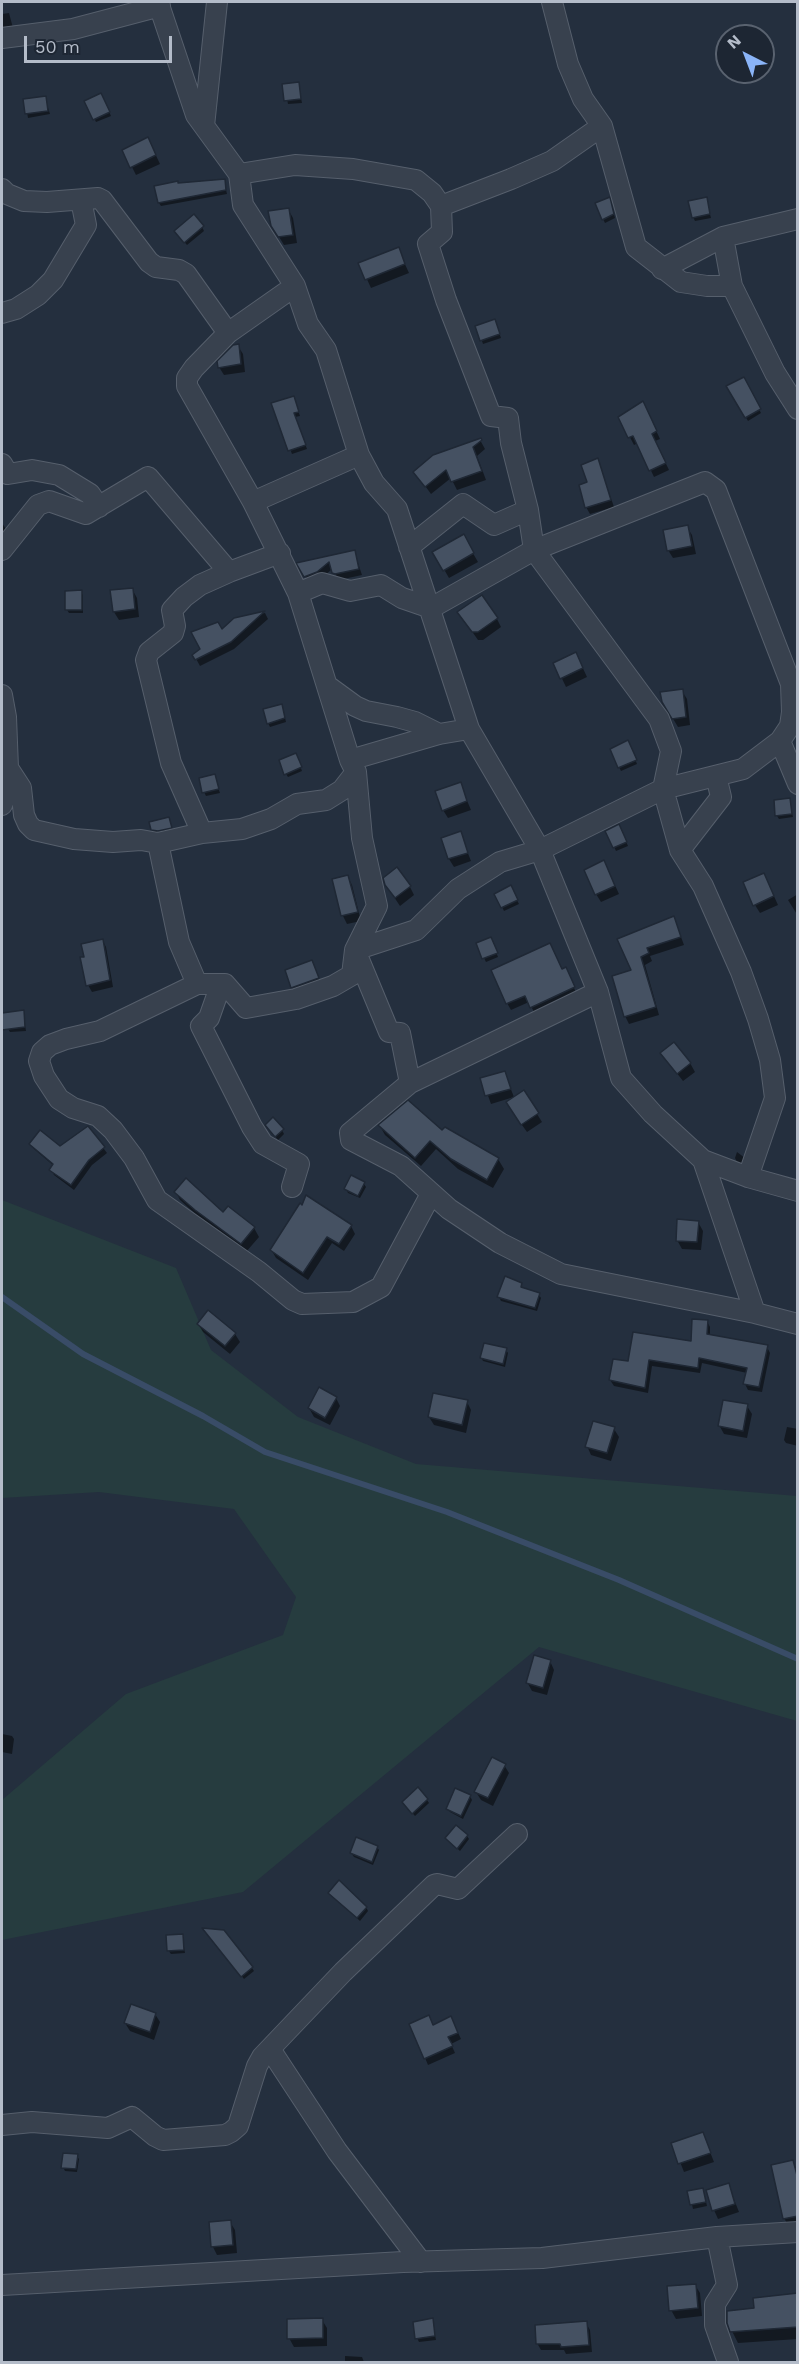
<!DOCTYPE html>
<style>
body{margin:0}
#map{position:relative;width:799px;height:2364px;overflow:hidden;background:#242f3e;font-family:"Work Sans",sans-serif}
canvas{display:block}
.frame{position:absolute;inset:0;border:3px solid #b4bcc9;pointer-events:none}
.north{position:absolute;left:715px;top:24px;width:60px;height:60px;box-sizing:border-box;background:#1d2633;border:2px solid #59626f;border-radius:50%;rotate:318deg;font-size:16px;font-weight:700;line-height:24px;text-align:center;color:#b4bcc9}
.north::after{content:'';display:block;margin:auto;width:21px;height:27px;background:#8ab4f8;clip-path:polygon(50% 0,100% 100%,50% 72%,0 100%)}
.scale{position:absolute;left:24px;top:36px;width:148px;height:27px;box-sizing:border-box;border:3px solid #b4bcc9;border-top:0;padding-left:8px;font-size:18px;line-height:21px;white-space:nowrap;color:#b4bcc9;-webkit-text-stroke:4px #1d2633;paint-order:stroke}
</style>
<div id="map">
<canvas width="799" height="2364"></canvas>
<div class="frame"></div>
<div class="north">N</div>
<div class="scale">50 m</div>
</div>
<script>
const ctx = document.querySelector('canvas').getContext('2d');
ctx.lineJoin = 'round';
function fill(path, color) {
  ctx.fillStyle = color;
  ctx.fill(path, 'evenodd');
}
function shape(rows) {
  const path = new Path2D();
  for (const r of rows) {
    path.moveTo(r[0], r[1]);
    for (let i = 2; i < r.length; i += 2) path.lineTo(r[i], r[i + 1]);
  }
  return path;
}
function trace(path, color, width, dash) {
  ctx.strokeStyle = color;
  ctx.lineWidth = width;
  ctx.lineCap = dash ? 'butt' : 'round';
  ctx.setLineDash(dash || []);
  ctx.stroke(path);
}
fill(shape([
 [2,1200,176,1268,211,1350,298,1417,416,1464,797,1496,797,1721,539,1647,243,1892,2,1940,2,1800,126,1694,283,1635,296,1597,234,1509,99,1492,2,1498]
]), '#263c3f');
fill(shape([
 [9,13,13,28,2,30,2,14],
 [298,83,302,103,288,104,284,85],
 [45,98,50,114,28,118,25,101],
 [103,98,111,116,96,122,86,101],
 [152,147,160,164,136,175,124,151],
 [224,181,227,194,161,206,159,203,178,185],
 [706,199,711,218,695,221,693,217],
 [611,202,615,218,605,223,603,219],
 [288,209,293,218,297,243,284,245,272,225],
 [202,227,204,231,187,245,178,235],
 [398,249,409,273,371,288,360,264],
 [496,324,501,338,483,344,477,326],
 [238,346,243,354,245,372,224,375,219,367],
 [743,379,761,413,748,421,728,387],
 [295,401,300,416,295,417,307,449,292,454,273,404],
 [647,411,660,439,655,441,669,470,654,477,638,443,634,445,620,418],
 [480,440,485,449,477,456,486,480,457,490,451,478,431,494,415,472],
 [598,460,614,507,590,514,586,507,589,483],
 [2,523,10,535,2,545],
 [687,527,692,535,696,554,673,558,668,550],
 [463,536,478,562,449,578,434,552],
 [354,551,362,575,339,580,332,569,321,579,309,583,299,564],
 [132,589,137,598,139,617,119,620,114,612],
 [81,592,83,595,83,613,69,613,67,610],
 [265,613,268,619,234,649,200,666,194,655,235,619],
 [497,619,501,627,483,640,478,640,464,620],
 [580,662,587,677,566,687,555,664],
 [682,691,687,699,690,725,678,727,663,702],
 [283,709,286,722,270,727,268,723],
 [630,746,637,764,621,771,619,767],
 [297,758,302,771,288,777,286,774],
 [214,776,220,793,206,796,204,792],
 [460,784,471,810,448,818,443,810],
 [789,800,793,817,779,819,777,816],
 [170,823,172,831,160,834,154,833,152,829],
 [621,830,628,846,616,851,607,832],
 [460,833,471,861,454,867,449,859],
 [608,870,619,894,601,902,596,894],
 [348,877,352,885,361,921,347,924,343,916,334,880],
 [768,883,778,905,760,913,755,905],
 [386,885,410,887,414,895,400,906],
 [510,887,519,904,504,911,496,894],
 [798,894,798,916,788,900],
 [674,918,684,945,650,956,652,961,645,965,659,1015,629,1024,625,1016,633,971,619,940],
 [103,941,106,947,113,987,92,992,88,985,86,958],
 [492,942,498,957,486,962,484,958],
 [312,962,322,987,297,995,292,987],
 [562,971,569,976,577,995,535,1014,529,1002,511,1010,507,1003],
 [23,1012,26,1031,10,1032,8,1029],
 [662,1054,690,1063,695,1072,683,1081],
 [504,1072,514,1097,491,1104,482,1079],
 [512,1111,537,1114,542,1122,527,1132],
 [380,1126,442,1132,498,1159,504,1169,493,1188,458,1169,436,1149,421,1166,385,1135],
 [88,1128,107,1153,92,1165,74,1190,54,1175,51,1170,54,1166,34,1149,31,1144,60,1148],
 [269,1129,282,1130,284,1134,278,1140],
 [737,1152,745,1158,742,1164,737,1162,735,1158],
 [364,1184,366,1187,360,1198,348,1193,346,1189],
 [176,1192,223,1214,228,1208,254,1228,259,1237,246,1252,201,1219,180,1200],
 [698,1222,703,1231,701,1250,682,1249,677,1240],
 [351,1226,355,1234,344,1251,332,1243,308,1280,276,1258,272,1251],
 [521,1284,523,1289,539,1295,541,1298,537,1311,501,1301,499,1297],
 [707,1321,710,1327,710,1336,767,1347,770,1353,762,1392,748,1390,745,1384,747,1373,702,1363,700,1373,652,1366,648,1393,614,1386,610,1380,629,1363,692,1342],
 [198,1324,235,1334,240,1342,230,1354,203,1332],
 [506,1350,508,1353,505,1367,483,1361,481,1357],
 [336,1398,340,1406,330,1425,314,1417,309,1408],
 [467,1402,471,1410,466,1433,434,1425,429,1417],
 [747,1406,752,1414,747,1438,724,1434,719,1425],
 [787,1427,798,1429,798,1446,786,1443,784,1440],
 [614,1429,619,1437,611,1461,591,1455,587,1446],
 [550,1661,554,1670,547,1695,532,1691,527,1682],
 [2,1734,12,1736,14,1739,12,1754,2,1752],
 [504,1765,509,1773,493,1806,481,1800,476,1792],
 [470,1796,472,1800,463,1819,450,1812,447,1808],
 [427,1800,429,1803,415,1816,406,1806],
 [467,1836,469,1839,460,1851,446,1838],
 [377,1847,379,1850,373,1865,354,1857,351,1853],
 [330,1893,366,1907,368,1911,360,1921],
 [206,1932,252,1968,254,1971,244,1979],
 [182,1935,185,1953,171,1954,168,1950],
 [155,2014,160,2022,154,2040,130,2031,125,2023],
 [411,2024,433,2026,454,2024,461,2039,451,2044,455,2053,428,2065],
 [703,2134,714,2162,684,2172,673,2144],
 [77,2156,79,2159,77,2172,65,2171,63,2167],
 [793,2162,797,2170,798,2225,789,2227,784,2218],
 [728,2184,739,2212,718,2219,714,2210],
 [689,2192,704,2193,707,2206,693,2209],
 [230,2222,235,2230,237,2253,217,2255,213,2247],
 [695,2285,700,2293,702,2316,676,2319,671,2310],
 [798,2295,798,2339,738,2343,732,2331,756,2310],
 [322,2320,327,2328,327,2346,294,2347,289,2338],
 [432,2320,436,2340,419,2342,417,2338],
 [586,2323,590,2330,592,2352,566,2354,564,2350,541,2350,537,2343],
 [345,2356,362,2357,364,2362,345,2362]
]), '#0007');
trace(shape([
 [2,1297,83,1354,203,1416,265,1452,447,1512,619,1580,798,1659]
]), '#394c67', 6);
const building = shape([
 [299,82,301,99,284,101,282,84,299,82],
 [101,93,110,112,93,120,84,101,101,93],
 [46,96,48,111,25,114,23,99,46,96],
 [148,137,156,155,130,168,122,150,148,137],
 [225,179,226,190,158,203,154,186,178,181,178,183,225,179],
 [610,197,614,214,602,220,595,203,610,197],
 [707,197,710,214,692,218,688,201,707,197],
 [289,208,293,235,278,237,271,226,268,211,289,208],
 [194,214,204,226,184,243,174,231,194,214],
 [399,247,405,264,365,280,358,263,399,247],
 [495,319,500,334,480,341,475,326,495,319],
 [239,344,241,364,218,368,217,361,233,345,239,344],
 [744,377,761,409,745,418,726,386,744,377],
 [294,396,299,412,294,413,306,445,288,451,271,403,294,396],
 [643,401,657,431,652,434,666,463,649,471,633,436,628,438,618,417,643,401],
 [481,438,482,440,473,447,482,471,451,482,446,470,425,487,413,472,433,455,481,438],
 [598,458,611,500,585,508,579,485,587,482,581,465,598,458],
 [688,525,692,546,667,551,663,530,688,525],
 [464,534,474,553,443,571,432,552,464,534],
 [355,550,359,569,335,574,332,573,329,562,317,572,304,577,296,563,355,550],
 [133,588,135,609,113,612,110,590,133,588],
 [82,590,82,610,65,610,65,591,82,590],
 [482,595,498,618,478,632,472,632,457,612,482,595],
 [265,611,231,642,195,660,192,655,200,649,191,632,218,622,222,629,234,618,265,611],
 [576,652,583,668,560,679,553,663,576,652],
 [683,689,686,717,672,719,662,702,660,692,683,689],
 [282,704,285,718,267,724,263,709,282,704],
 [628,740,637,760,618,768,610,749,628,740],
 [296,753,302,767,284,775,279,760,296,753],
 [215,774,219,789,202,793,199,778,215,774],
 [461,782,467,801,442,811,435,791,461,782],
 [790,798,792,814,775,816,774,800,790,798],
 [169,817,172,828,158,831,151,830,149,822,169,817],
 [619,824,627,842,613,848,605,831,619,824],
 [461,831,468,853,448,859,441,838,461,831],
 [604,860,615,886,595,895,584,870,604,860],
 [397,867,411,886,395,898,385,885,383,878,397,867],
 [764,873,774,896,753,906,743,882,764,873],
 [348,875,358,912,341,916,332,879,348,875],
 [511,885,518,900,501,908,494,894,511,885],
 [674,916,681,937,647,948,649,953,641,957,656,1007,624,1017,612,976,631,970,617,939,674,916],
 [491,937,498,953,482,959,476,943,491,937],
 [103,939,110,980,86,986,80,957,84,957,81,944,103,939],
 [550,943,562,969,566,967,575,987,530,1008,525,996,506,1004,491,970,550,943],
 [312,960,319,978,291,988,285,970,312,960],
 [24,1010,25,1027,2,1030,2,1013,24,1010],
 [674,1042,691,1063,677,1074,660,1053,674,1042],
 [505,1071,511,1089,485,1096,480,1078,505,1071],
 [524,1090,539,1113,521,1125,506,1102,524,1090],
 [408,1100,442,1130,445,1127,499,1158,487,1180,451,1159,430,1141,415,1158,378,1125,408,1100],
 [273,1117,284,1129,275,1137,265,1125,273,1117],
 [88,1126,105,1147,89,1160,71,1185,49,1170,53,1164,29,1144,40,1130,60,1146,88,1126],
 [351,1175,365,1182,358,1196,344,1189,351,1175],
 [186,1178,223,1212,228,1206,255,1227,241,1244,195,1210,174,1192,186,1178],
 [306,1195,352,1225,339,1244,327,1237,303,1273,270,1250,300,1203,302,1205,306,1195],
 [677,1219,699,1221,697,1242,676,1241,677,1219],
 [505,1276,522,1283,521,1287,540,1293,535,1308,497,1297,505,1276],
 [208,1310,236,1333,225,1346,197,1324,208,1310],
 [692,1319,708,1320,707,1334,768,1345,759,1387,743,1384,747,1368,699,1358,698,1368,649,1360,645,1388,609,1380,613,1359,628,1361,633,1332,691,1341,692,1319],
 [484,1343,507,1348,503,1364,480,1358,484,1343],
 [319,1387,337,1397,325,1418,308,1408,319,1387],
 [433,1393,468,1400,462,1425,428,1417,433,1393],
 [723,1400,748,1404,743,1431,718,1426,723,1400],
 [593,1421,615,1427,607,1453,585,1447,593,1421],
 [534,1655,551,1660,543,1688,526,1683,534,1655],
 [492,1757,506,1764,488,1798,474,1792,492,1757],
 [418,1787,428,1799,412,1814,402,1802,418,1787],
 [455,1788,471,1795,461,1816,446,1809,455,1788],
 [456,1825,468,1835,457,1849,445,1838,456,1825],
 [356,1837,378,1846,372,1862,350,1853,356,1837],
 [339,1880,367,1907,357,1918,328,1893,339,1880],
 [202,1928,224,1930,253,1967,241,1977,202,1928],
 [183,1934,184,1950,167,1951,166,1935,183,1934],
 [131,2004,156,2013,150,2032,124,2023,131,2004],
 [429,2015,433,2025,451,2016,458,2033,448,2037,453,2046,424,2059,409,2024,429,2015],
 [703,2132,711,2153,678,2164,671,2143,703,2132],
 [63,2153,78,2154,76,2169,61,2168,63,2153],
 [793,2160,798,2179,798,2216,783,2219,771,2165,793,2160],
 [729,2183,735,2204,712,2211,706,2190,729,2183],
 [703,2188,706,2202,690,2205,687,2191,703,2188],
 [231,2220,233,2245,211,2247,209,2222,231,2220],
 [696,2284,698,2308,669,2311,667,2286,696,2284],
 [798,2293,798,2327,730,2332,727,2323,727,2311,754,2308,753,2298,798,2293],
 [323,2318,323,2338,287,2339,287,2319,323,2318],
 [433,2318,435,2336,415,2339,413,2322,433,2318],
 [587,2321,589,2345,561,2347,560,2344,536,2344,535,2325,587,2321]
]);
fill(building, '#455162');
trace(building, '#1f2835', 1.5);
const street = shape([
 [158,2,196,115,239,174,243,205,295,286,308,324,326,350,359,455,374,483,397,509,469,729,540,850,598,992,621,1078,653,1114,703,1160,755,1313,798,1324],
 [552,2,568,64,583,99,602,126,636,247,681,282,707,286,732,286],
 [2,38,73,29,160,6],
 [204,126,217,2],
 [239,174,295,165,353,169,416,180,432,193,441,206,442,232,428,244,446,300,491,416,508,418,511,443,528,510,534,550,659,719,671,751,663,789,680,850,703,886,741,972,758,1019,770,1060,775,1098,748,1177],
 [2,189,7,194,24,201,47,202,98,198,102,200,149,262,156,267,179,270,186,274,228,333],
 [441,206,511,179,552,161,602,126],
 [723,237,732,286,775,373,798,409],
 [662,269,723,237,798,219],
 [295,286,228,333,194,368,187,378,187,386,253,502,298,593,350,760,356,772,362,838,377,906,355,950,389,1032,400,1033,410,1083],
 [2,313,16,309,38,295,53,280,86,225,81,200],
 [2,464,8,474,32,470,59,475,90,494,99,507],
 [253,502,359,455],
 [409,547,463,504,494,525,528,510],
 [2,550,38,505,49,501,86,514,148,477,229,572,280,553],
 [298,593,322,583,350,591,381,585,402,598,431,608,534,550,705,482,716,490,791,684,792,712,790,726,780,741,743,769,663,789,540,850,500,862,458,889,416,930,355,950,352,975,333,986,296,999,246,1008,225,984,197,984,100,1031,66,1039,50,1045,42,1052,39,1061,44,1076,59,1099,73,1108,98,1116,113,1130,134,1158,157,1200,259,1272,293,1300,302,1304,353,1302,381,1287,431,1194],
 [329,687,355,706,366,711,397,717,415,722,439,734],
 [2,695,6,717,8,768,5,797,2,805],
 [780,741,798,784],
 [350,760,439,734,469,729],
 [8,768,21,788,24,815,28,824,34,830,74,839,113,842,141,840,158,843,202,833,242,829,271,819,297,804,326,800,342,790,356,772],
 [202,833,171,763,146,660,149,652,173,633,175,626,172,610,184,597,200,585,229,572],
 [158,843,179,942,197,984],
 [680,850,721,797,716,776],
 [221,984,209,1018,201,1026,252,1127,263,1144,299,1164,292,1187],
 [598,992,410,1083,350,1133,351,1140,401,1166,449,1209,500,1243,561,1274,755,1313],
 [703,1160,748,1177,798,1191],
 [270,2049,337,2151,421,2262],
 [2,2125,32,2122,108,2128,132,2117,155,2136,163,2140,225,2135,231,2132,238,2126,257,2066,262,2057,343,1972,434,1885,437,1884,458,1889,517,1834],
 [717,2237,727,2285,715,2304,715,2325,728,2362],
 [2,2285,403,2262,542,2258,717,2237,798,2232]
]);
trace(street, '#565f6c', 22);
trace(street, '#38414e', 20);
</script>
